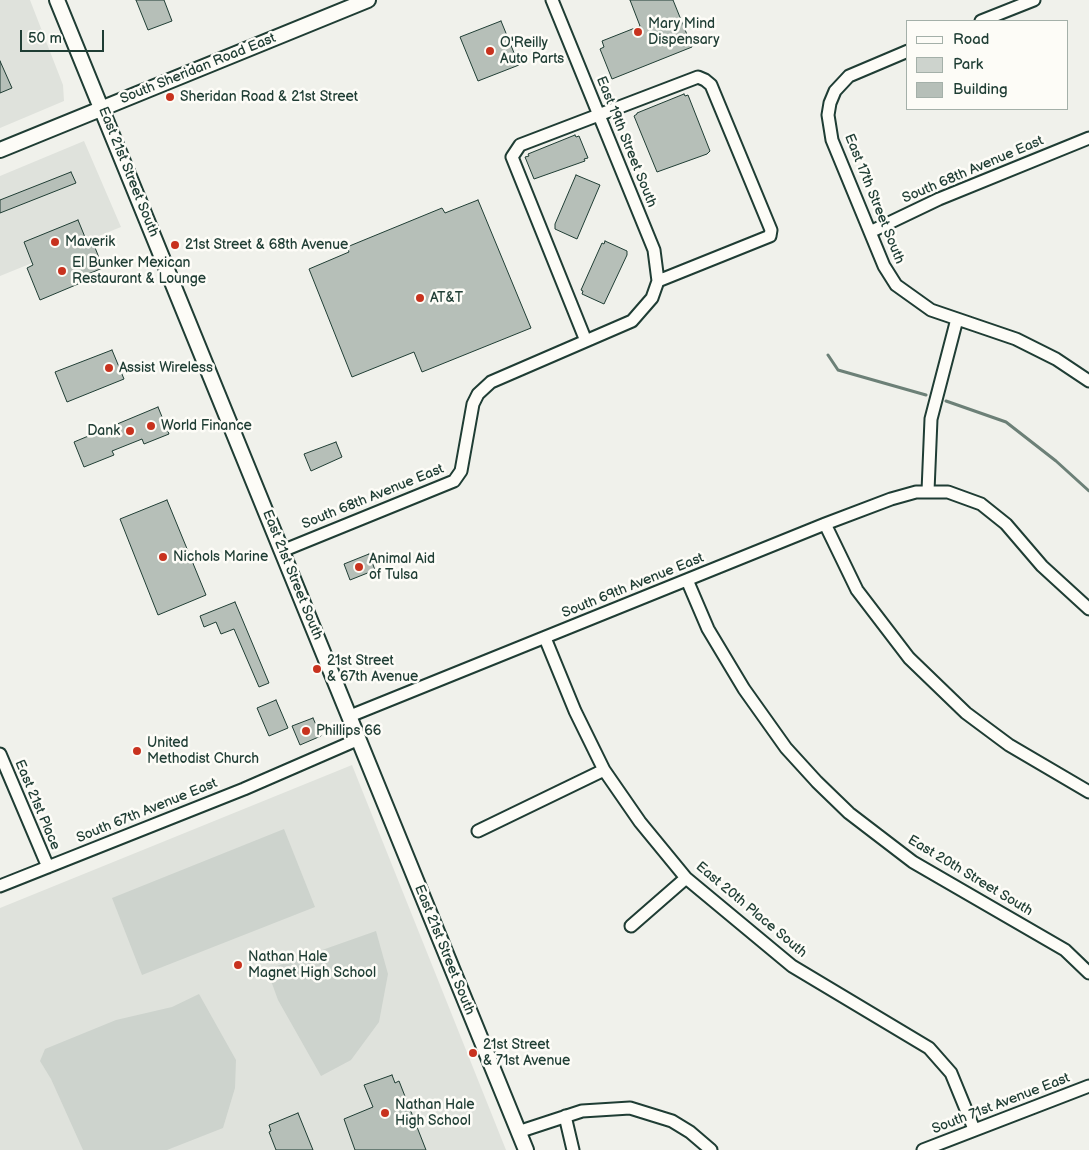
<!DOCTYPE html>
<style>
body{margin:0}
#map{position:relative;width:1089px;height:1150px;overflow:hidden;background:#f0f1eb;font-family:"Balsamiq Sans",sans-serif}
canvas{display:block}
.legend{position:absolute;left:906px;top:20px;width:162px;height:90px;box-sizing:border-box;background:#fdfcf7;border:1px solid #a4b0a9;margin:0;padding:6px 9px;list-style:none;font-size:15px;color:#1f3d34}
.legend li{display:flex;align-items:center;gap:10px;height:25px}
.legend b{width:25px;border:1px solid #a4b0a9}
.scale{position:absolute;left:20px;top:30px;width:84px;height:22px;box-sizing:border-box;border:2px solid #1f3d34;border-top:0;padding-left:6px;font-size:15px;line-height:18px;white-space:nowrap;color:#1f3d34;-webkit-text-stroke:4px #fdfcf7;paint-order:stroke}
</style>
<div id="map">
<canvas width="1089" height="1150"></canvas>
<ul class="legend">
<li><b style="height:6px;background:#fdfcf7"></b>Road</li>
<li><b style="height:14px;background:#cdd3cd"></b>Park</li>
<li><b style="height:14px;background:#b6bfb8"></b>Building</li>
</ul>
<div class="scale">50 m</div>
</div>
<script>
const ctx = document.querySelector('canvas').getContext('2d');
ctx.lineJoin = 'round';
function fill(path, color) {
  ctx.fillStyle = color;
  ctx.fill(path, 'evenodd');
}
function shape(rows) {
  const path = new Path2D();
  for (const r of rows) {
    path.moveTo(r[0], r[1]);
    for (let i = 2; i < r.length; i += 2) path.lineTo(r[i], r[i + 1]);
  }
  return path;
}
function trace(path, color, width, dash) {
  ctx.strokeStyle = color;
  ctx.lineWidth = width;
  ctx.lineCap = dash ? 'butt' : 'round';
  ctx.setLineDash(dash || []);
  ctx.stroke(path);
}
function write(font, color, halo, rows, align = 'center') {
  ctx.font = font + ' "Balsamiq Sans",sans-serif';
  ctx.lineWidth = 5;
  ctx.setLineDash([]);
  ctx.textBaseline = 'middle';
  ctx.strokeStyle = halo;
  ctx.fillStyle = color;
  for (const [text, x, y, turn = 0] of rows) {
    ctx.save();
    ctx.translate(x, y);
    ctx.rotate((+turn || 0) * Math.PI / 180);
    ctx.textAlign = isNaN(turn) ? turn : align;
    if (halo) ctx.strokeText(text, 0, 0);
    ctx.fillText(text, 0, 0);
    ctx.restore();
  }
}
fill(shape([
 [0,0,30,0,63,85,64,101,0,128],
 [84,141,121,227,0,276,0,176],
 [352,765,506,1150,0,1150,0,908]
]), '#dfe2dc');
fill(shape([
 [284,829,315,907,142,975,112,898],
 [376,931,388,974,379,1022,351,1060,321,1076,278,1000,270,978,274,967],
 [199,994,236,1060,235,1088,223,1128,167,1150,83,1150,51,1079,40,1061,45,1049,116,1020,172,1007]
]), '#cdd3cd');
trace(shape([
 [828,355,838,370,926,395],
 [946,401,1006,422,1056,461,1089,491]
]), '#6c8077', 3);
const building = shape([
 [136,0,164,0,172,21,148,30,136,0],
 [630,0,673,0,692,47,612,79,600,49,604,47,602,41,640,26,630,0],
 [501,21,519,65,478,81,460,37,501,21],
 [0,61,12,88,0,93,0,61],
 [684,94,685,96,688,95,710,151,707,154,657,172,634,116,637,114,637,113,684,94],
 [575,135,576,137,579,136,588,158,584,159,585,161,534,179,525,157,529,156,528,154,575,135],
 [71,172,76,183,0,213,0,200,71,172],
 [576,175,600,185,577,239,555,229,555,224,576,175],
 [478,200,531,328,422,372,414,352,352,377,309,269,349,252,347,247,442,208,445,213,478,200],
 [78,220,89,247,94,245,103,268,88,274,90,279,40,300,27,268,33,265,24,242,78,220],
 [605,241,627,251,627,255,604,304,582,294,583,291,581,290,602,243,604,244,605,241],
 [112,350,124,379,67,402,55,372,112,350],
 [158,407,169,434,144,444,142,439,112,451,114,455,84,467,74,442,158,407],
 [336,442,342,457,311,471,304,454,336,442],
 [167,500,206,595,158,615,120,519,167,500],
 [369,554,375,570,350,580,344,564,369,554],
 [235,602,269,683,259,687,234,629,221,634,216,622,204,627,200,616,235,602],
 [276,700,288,728,269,736,257,708,276,700],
 [313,718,321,736,300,745,292,726,313,718],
 [392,1075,395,1083,399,1081,426,1150,355,1150,344,1119,373,1107,364,1085,392,1075],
 [298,1113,313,1150,276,1150,269,1132,271,1131,269,1125,298,1113]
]);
fill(building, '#b6bfb8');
trace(building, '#1f3d34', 1);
const minor = shape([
 [981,21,1034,0],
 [908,51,849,76,835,91,830,103,828,115,832,140,884,266,896,285,931,310,1016,339,1056,359,1089,381],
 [870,232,939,199,1089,138],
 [586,341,512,157,520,145,698,77,705,80,711,85,771,230,770,236,658,281],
 [928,491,931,419,957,319],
 [825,524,857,590,909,658,966,713,1009,745,1089,792],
 [282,551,454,481,461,471,473,404,478,394,491,382,632,321,652,298,658,281,654,250,552,0],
 [687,580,708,629,744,689,786,748,817,782,849,813,913,862,1065,950,1089,973],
 [545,638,575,711,604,770,640,822,686,878,792,966,929,1048,951,1073,974,1129],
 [350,716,825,524,891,499,916,492,948,492,981,504,1006,524,1042,566,1089,609],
 [0,754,48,867],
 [478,831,604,770],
 [0,886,244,789,359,739],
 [631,926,686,878],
 [565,1116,573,1150],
 [518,1132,582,1111,630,1108,672,1121,690,1132,711,1150],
 [923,1150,1089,1086]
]);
const major = shape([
 [57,0,526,1150],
 [0,150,368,0]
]);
trace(minor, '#1f3d34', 15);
trace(major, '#1f3d34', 18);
trace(minor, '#fdfcf7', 11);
trace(major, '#fdfcf7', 14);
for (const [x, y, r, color] of [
 [638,32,5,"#c8321e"],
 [490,51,5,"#c8321e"],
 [170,97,5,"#c8321e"],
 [55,242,5,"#c8321e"],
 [175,245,5,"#c8321e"],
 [62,271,5,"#c8321e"],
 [420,298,5,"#c8321e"],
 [109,368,5,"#c8321e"],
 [151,426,5,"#c8321e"],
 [130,431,5,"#c8321e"],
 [163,557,5,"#c8321e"],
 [359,567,5,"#c8321e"],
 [317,669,5,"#c8321e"],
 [306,731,5,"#c8321e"],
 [137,751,5,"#c8321e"],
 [238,965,5,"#c8321e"],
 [473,1053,5,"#c8321e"],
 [385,1113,5,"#c8321e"]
]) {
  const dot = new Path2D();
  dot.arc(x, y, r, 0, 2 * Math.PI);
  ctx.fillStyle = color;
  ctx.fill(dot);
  trace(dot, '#fdfcf7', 2);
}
write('14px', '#1f3d34', '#fdfcf7', [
 ["Mary Mind",648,24],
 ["Dispensary",648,40],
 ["O'Reilly",500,43],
 ["Auto Parts",500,59],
 ["Sheridan Road & 21st Street",180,97],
 ["Maverik",65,242],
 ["21st Street & 68th Avenue",185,245],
 ["El Bunker Mexican",72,263],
 ["Restaurant & Lounge",72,279],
 ["AT&T",430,298],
 ["Assist Wireless",119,368],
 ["World Finance",161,426],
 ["Dank",120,431,"right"],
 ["Nichols Marine",173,557],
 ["Animal Aid",369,559],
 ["of Tulsa",369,575],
 ["21st Street",327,661],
 ["& 67th Avenue",327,677],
 ["Phillips 66",316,731],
 ["United",147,743],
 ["Methodist Church",147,759],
 ["Nathan Hale",248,957],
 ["Magnet High School",248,973],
 ["21st Street",483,1045],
 ["& 71st Avenue",483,1061],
 ["Nathan Hale",395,1105],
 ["High School",395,1121]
], 'left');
write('14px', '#1f3d34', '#fdfcf7', [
 ["South Sheridan Road East",198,69,-22],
 ["East 19th Street South",626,142,68],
 ["South 68th Avenue East",973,170,-23],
 ["East 21st Street South",128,172,68],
 ["East 17th Street South",874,199,68],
 ["South 68th Avenue East",373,497,-22],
 ["East 21st Street South",292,575,68],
 ["South 69th Avenue East",633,586,-22],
 ["East 21st Place",37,805,67],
 ["South 67th Avenue East",147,811,-22],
 ["East 20th Street South",970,876,31],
 ["East 20th Place South",751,910,40],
 ["East 21st Street South",444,950,68],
 ["South 71st Avenue East",1001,1104,-21]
]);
</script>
